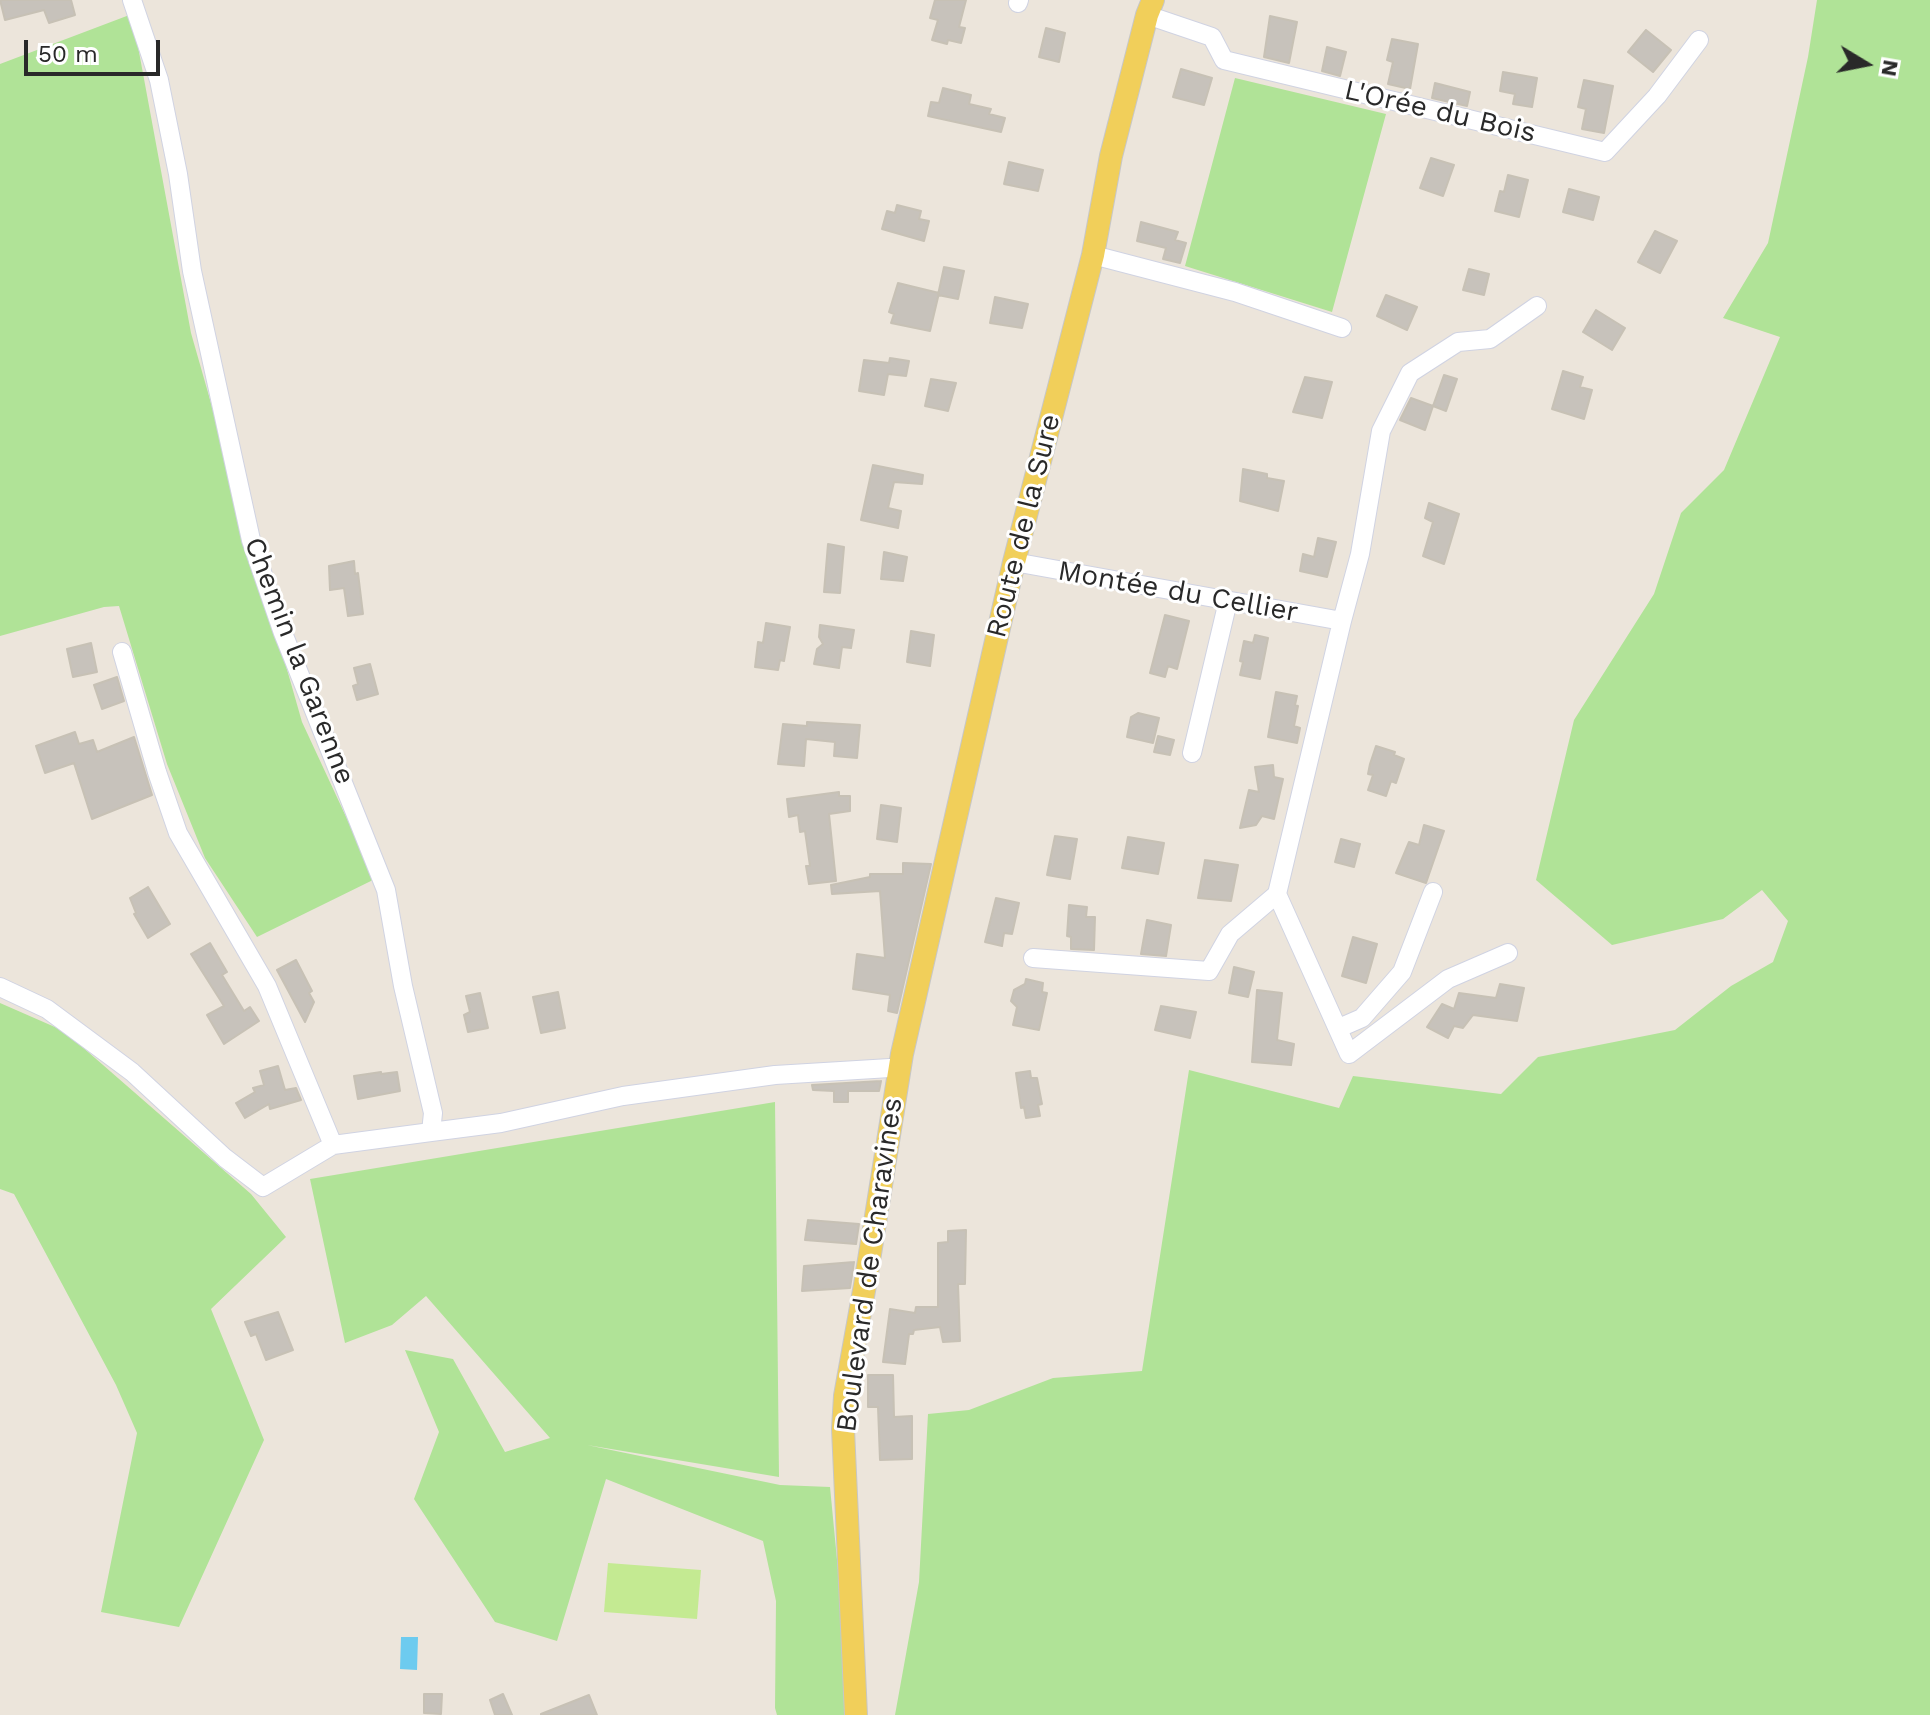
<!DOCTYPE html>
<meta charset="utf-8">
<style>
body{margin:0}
#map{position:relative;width:1930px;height:1715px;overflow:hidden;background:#ece5db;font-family:"Work Sans",sans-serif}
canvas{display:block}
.north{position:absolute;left:1826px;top:24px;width:80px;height:80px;-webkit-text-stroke:6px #fff;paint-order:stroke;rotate:100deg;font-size:22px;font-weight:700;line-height:32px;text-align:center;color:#292929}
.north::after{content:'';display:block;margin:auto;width:28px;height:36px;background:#292929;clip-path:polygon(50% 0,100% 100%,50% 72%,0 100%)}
.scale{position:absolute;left:24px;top:40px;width:136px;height:36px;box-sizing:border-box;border:4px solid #292929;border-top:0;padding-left:10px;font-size:24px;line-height:28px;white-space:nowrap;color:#292929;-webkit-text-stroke:6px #fff;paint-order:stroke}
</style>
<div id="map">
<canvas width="1930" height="1715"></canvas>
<div class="north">N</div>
<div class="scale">50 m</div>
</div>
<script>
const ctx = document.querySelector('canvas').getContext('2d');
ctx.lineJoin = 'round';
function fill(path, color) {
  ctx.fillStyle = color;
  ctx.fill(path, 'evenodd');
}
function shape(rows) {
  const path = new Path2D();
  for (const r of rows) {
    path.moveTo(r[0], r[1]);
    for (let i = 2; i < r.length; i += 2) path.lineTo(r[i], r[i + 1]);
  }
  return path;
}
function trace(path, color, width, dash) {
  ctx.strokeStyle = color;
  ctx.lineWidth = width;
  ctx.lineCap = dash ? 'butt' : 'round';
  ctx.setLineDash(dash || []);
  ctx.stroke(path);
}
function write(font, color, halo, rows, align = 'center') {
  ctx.font = font + ' "Work Sans",sans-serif';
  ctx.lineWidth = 6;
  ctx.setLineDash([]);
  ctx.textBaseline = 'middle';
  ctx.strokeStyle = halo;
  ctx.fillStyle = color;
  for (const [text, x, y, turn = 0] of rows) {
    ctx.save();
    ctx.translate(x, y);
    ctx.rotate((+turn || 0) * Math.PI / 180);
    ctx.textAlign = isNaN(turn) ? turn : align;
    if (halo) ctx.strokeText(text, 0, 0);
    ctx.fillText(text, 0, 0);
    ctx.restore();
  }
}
fill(shape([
 [1817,0,1930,0,1930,1715,895,1715,919,1582,928,1414,969,1410,1053,1378,1142,1371,1189,1070,1339,1108,1353,1076,1501,1094,1538,1057,1675,1030,1731,986,1773,962,1788,921,1762,890,1723,919,1612,945,1536,880,1574,720,1654,594,1681,513,1724,470,1780,337,1723,318,1768,243,1808,57],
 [132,14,191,333,302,722,375,879,257,937,205,858,167,764,119,606,104,607,0,636,0,64],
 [1235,78,1386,114,1332,312,1185,266],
 [0,1003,64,1031,251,1194,286,1237,211,1309,264,1440,179,1627,101,1612,137,1433,116,1385,14,1194,0,1189],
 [775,1102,779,1477,587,1445,780,1485,830,1487,852,1715,777,1715,775,1708,776,1601,763,1541,606,1479,557,1641,495,1622,414,1499,439,1432,405,1350,453,1359,505,1452,550,1438,426,1296,392,1325,345,1343,310,1179]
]), '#b0e397');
fill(shape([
 [608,1563,701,1570,697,1619,604,1612]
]), '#c4ea92');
fill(shape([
 [401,1637,418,1637,417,1670,400,1669]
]), '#6dcbef');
const building = shape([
 [0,0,71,0,75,15,49,23,44,10,5,20,0,0],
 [935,0,966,0,959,27,965,28,961,43,948,40,947,44,932,40,938,20,930,18,935,0],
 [1270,16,1297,22,1289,63,1264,57,1270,16],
 [1046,28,1065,33,1059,62,1039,57,1046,28],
 [1646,30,1671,50,1653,72,1628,52,1646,30],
 [1392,39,1418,44,1410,89,1388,84,1393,62,1387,60,1392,39],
 [1327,47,1346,52,1340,76,1322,71,1327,47],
 [1181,69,1212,78,1204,105,1173,97,1181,69],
 [1503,72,1537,78,1532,107,1513,104,1515,94,1500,91,1503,72],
 [1584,80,1613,86,1604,133,1582,129,1586,109,1578,107,1584,80],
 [1435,83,1470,92,1467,106,1432,98,1435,83],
 [943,88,971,95,969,104,991,109,989,114,1005,118,1001,132,928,116,931,102,939,103,943,88],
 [1431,158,1454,165,1443,196,1420,188,1431,158],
 [1009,162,1043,170,1038,191,1004,184,1009,162],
 [1508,175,1528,180,1519,217,1495,211,1500,191,1504,192,1508,175],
 [1569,189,1599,197,1593,220,1563,212,1569,189],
 [897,205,921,211,919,219,929,221,924,241,882,229,887,211,895,213,897,205],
 [1141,222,1178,232,1175,240,1186,243,1180,263,1163,259,1166,248,1137,241,1141,222],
 [1655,231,1677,241,1660,273,1638,262,1655,231],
 [944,267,964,271,958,299,938,295,944,267],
 [1469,269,1489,274,1484,295,1463,290,1469,269],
 [898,283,939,293,930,331,891,323,894,314,889,312,898,283],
 [1386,295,1417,307,1407,330,1377,316,1386,295],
 [995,297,1028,304,1022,328,990,323,995,297],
 [1596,310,1625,328,1612,350,1583,332,1596,310],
 [890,358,909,361,906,376,888,374,884,395,859,391,864,360,889,363,890,358],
 [1563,371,1583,377,1580,387,1592,390,1584,419,1552,409,1563,371],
 [1444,375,1457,379,1446,411,1433,406,1444,375],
 [1305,377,1332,382,1322,418,1293,412,1305,377],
 [931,379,956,383,948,411,925,406,931,379],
 [1411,398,1433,406,1425,430,1400,420,1411,398],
 [873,465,923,475,922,484,894,482,888,508,901,511,898,528,861,520,873,465],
 [1243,469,1267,474,1267,478,1284,481,1278,511,1240,501,1243,469],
 [1429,503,1459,514,1444,564,1423,556,1433,522,1425,518,1429,503],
 [1318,538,1336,542,1327,577,1300,571,1303,554,1314,557,1318,538],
 [828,544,844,547,840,593,824,592,828,544],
 [884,552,907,557,903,581,881,579,884,552],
 [354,561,355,574,358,573,363,614,348,616,344,588,330,590,329,566,354,561],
 [1165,615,1189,621,1177,669,1168,666,1165,677,1150,673,1165,615],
 [766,623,790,627,784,661,780,660,778,670,755,667,758,642,763,643,766,623],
 [820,625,854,630,851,648,842,647,839,668,814,664,817,649,823,644,819,637,820,625],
 [911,631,934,635,930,666,907,662,911,631],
 [1255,635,1268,638,1260,679,1240,675,1243,662,1240,661,1244,641,1253,643,1255,635],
 [91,643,97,672,73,677,67,649,91,643],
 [370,664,378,694,357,700,353,686,358,684,354,668,370,664],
 [117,677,124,701,102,709,94,685,117,677],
 [1276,692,1297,696,1295,705,1298,706,1294,726,1300,728,1297,743,1268,737,1276,692],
 [1138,713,1159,718,1153,743,1127,737,1131,717,1138,713],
 [807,722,860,725,857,758,834,756,835,742,806,739,804,766,778,764,783,724,807,726,807,722],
 [75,732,79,744,93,740,97,752,134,737,152,795,92,819,74,763,45,773,36,746,75,732],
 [1158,736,1174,740,1170,755,1154,752,1158,736],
 [1376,746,1395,752,1394,755,1404,759,1396,783,1391,781,1386,796,1368,790,1373,775,1368,774,1370,764,1376,746],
 [1273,765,1274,777,1283,779,1274,819,1262,816,1256,825,1240,828,1249,790,1259,792,1255,767,1273,765],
 [839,792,839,796,850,796,850,811,829,814,836,881,809,884,806,866,810,866,805,831,800,832,798,815,789,817,787,799,839,792],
 [881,805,901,808,897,842,877,839,881,805],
 [1424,825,1444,831,1426,883,1396,873,1409,842,1419,845,1424,825],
 [1055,836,1077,839,1070,879,1047,875,1055,836],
 [1128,837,1164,843,1158,874,1122,868,1128,837],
 [1341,839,1360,844,1354,867,1335,862,1341,839],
 [1205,860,1238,865,1231,901,1198,898,1205,860],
 [903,863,931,864,897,1013,888,1011,890,995,853,989,857,954,885,958,880,891,832,894,831,885,870,877,870,874,903,874,903,863],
 [148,887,170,924,148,938,134,914,136,913,130,898,148,887],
 [996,898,1019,903,1012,934,1004,933,1002,946,985,942,996,898],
 [1069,905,1087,907,1086,917,1095,917,1094,950,1071,949,1071,937,1067,936,1069,905],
 [1147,920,1171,925,1166,956,1141,954,1147,920],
 [1353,937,1377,944,1366,983,1342,976,1353,937],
 [210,943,227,972,222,975,244,1011,250,1007,259,1021,224,1044,207,1015,224,1006,191,954,210,943],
 [296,960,312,991,309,993,314,1002,305,1022,277,970,296,960],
 [1234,967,1254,972,1248,997,1229,993,1234,967],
 [1026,979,1043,983,1042,992,1047,993,1039,1030,1013,1025,1017,1007,1011,1001,1014,990,1025,984,1026,979],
 [1500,984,1524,988,1517,1021,1473,1015,1463,1028,1454,1026,1448,1038,1427,1027,1442,1004,1454,1009,1459,993,1496,998,1500,984],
 [1257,990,1282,993,1277,1040,1294,1044,1291,1065,1252,1062,1257,990],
 [558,992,565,1028,541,1033,533,997,558,992],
 [480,993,488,1028,468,1032,464,1015,470,1012,466,996,480,993],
 [1161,1006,1196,1012,1190,1038,1155,1030,1161,1006],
 [278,1066,285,1090,296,1088,301,1100,270,1109,269,1104,245,1118,236,1103,255,1092,253,1088,264,1085,260,1071,278,1066],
 [1030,1071,1031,1078,1037,1078,1042,1104,1038,1105,1040,1116,1026,1118,1024,1107,1021,1108,1016,1073,1030,1071],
 [381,1072,381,1074,397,1072,400,1091,358,1099,354,1076,381,1072],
 [881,1081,879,1091,848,1091,848,1102,834,1102,834,1091,813,1090,812,1085,881,1081],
 [808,1220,859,1224,856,1244,805,1240,808,1220],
 [966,1230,965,1284,958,1284,960,1341,943,1342,940,1327,914,1330,913,1334,909,1334,905,1364,883,1362,890,1309,915,1313,916,1307,938,1307,938,1243,948,1242,948,1231,966,1230],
 [854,1262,850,1288,802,1291,804,1266,854,1262],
 [278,1312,293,1350,266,1360,256,1334,251,1336,245,1322,278,1312],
 [868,1375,893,1375,894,1417,912,1416,912,1459,880,1460,878,1407,868,1407,868,1375],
 [424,1694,442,1694,441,1714,424,1713,424,1694],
 [503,1694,512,1715,495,1715,490,1700,503,1694],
 [589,1695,597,1715,541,1715,541,1714,589,1695]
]);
fill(building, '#c7c2bb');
trace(building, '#c7c1b5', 2);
const minor = shape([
 [1018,3,1019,0],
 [1147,15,1212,37,1224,60,1605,152,1657,96,1699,40],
 [1093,255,1235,292,1342,328],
 [1014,562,1342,621,1360,554,1381,431,1410,373,1458,342,1490,339,1537,306],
 [1342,621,1277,894,1349,1054,1448,979,1508,953],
 [122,652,157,772,178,833,267,986,333,1145],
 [1192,753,1228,601],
 [1033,958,1209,971,1230,934,1277,894],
 [0,987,47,1009,132,1072,225,1158,263,1187,333,1145,431,1132,433,1113,403,986,386,890,283,633,251,540,192,271,178,174,159,80,132,0],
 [1339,1028,1362,1018,1402,972,1433,892],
 [431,1132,501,1123,623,1096,775,1075,890,1068,900,1070]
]);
const major = shape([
 [856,1715,843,1429,845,1396,865,1285,902,1054,1014,562,1093,255,1111,156,1147,15,1153,0]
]);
trace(minor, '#d0d3e2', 20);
trace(major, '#c7c7c7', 24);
trace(minor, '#fff', 18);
trace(major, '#f1cf5a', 22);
write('28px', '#292929', '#fff', [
 ["L'Orée du Bois",1440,112,13],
 ["Route de la Sure",1024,526,-76],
 ["Montée du Cellier",1178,592,10],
 ["Chemin la Garenne",299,661,69],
 ["Boulevard de Charavines",870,1265,-82]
]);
</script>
